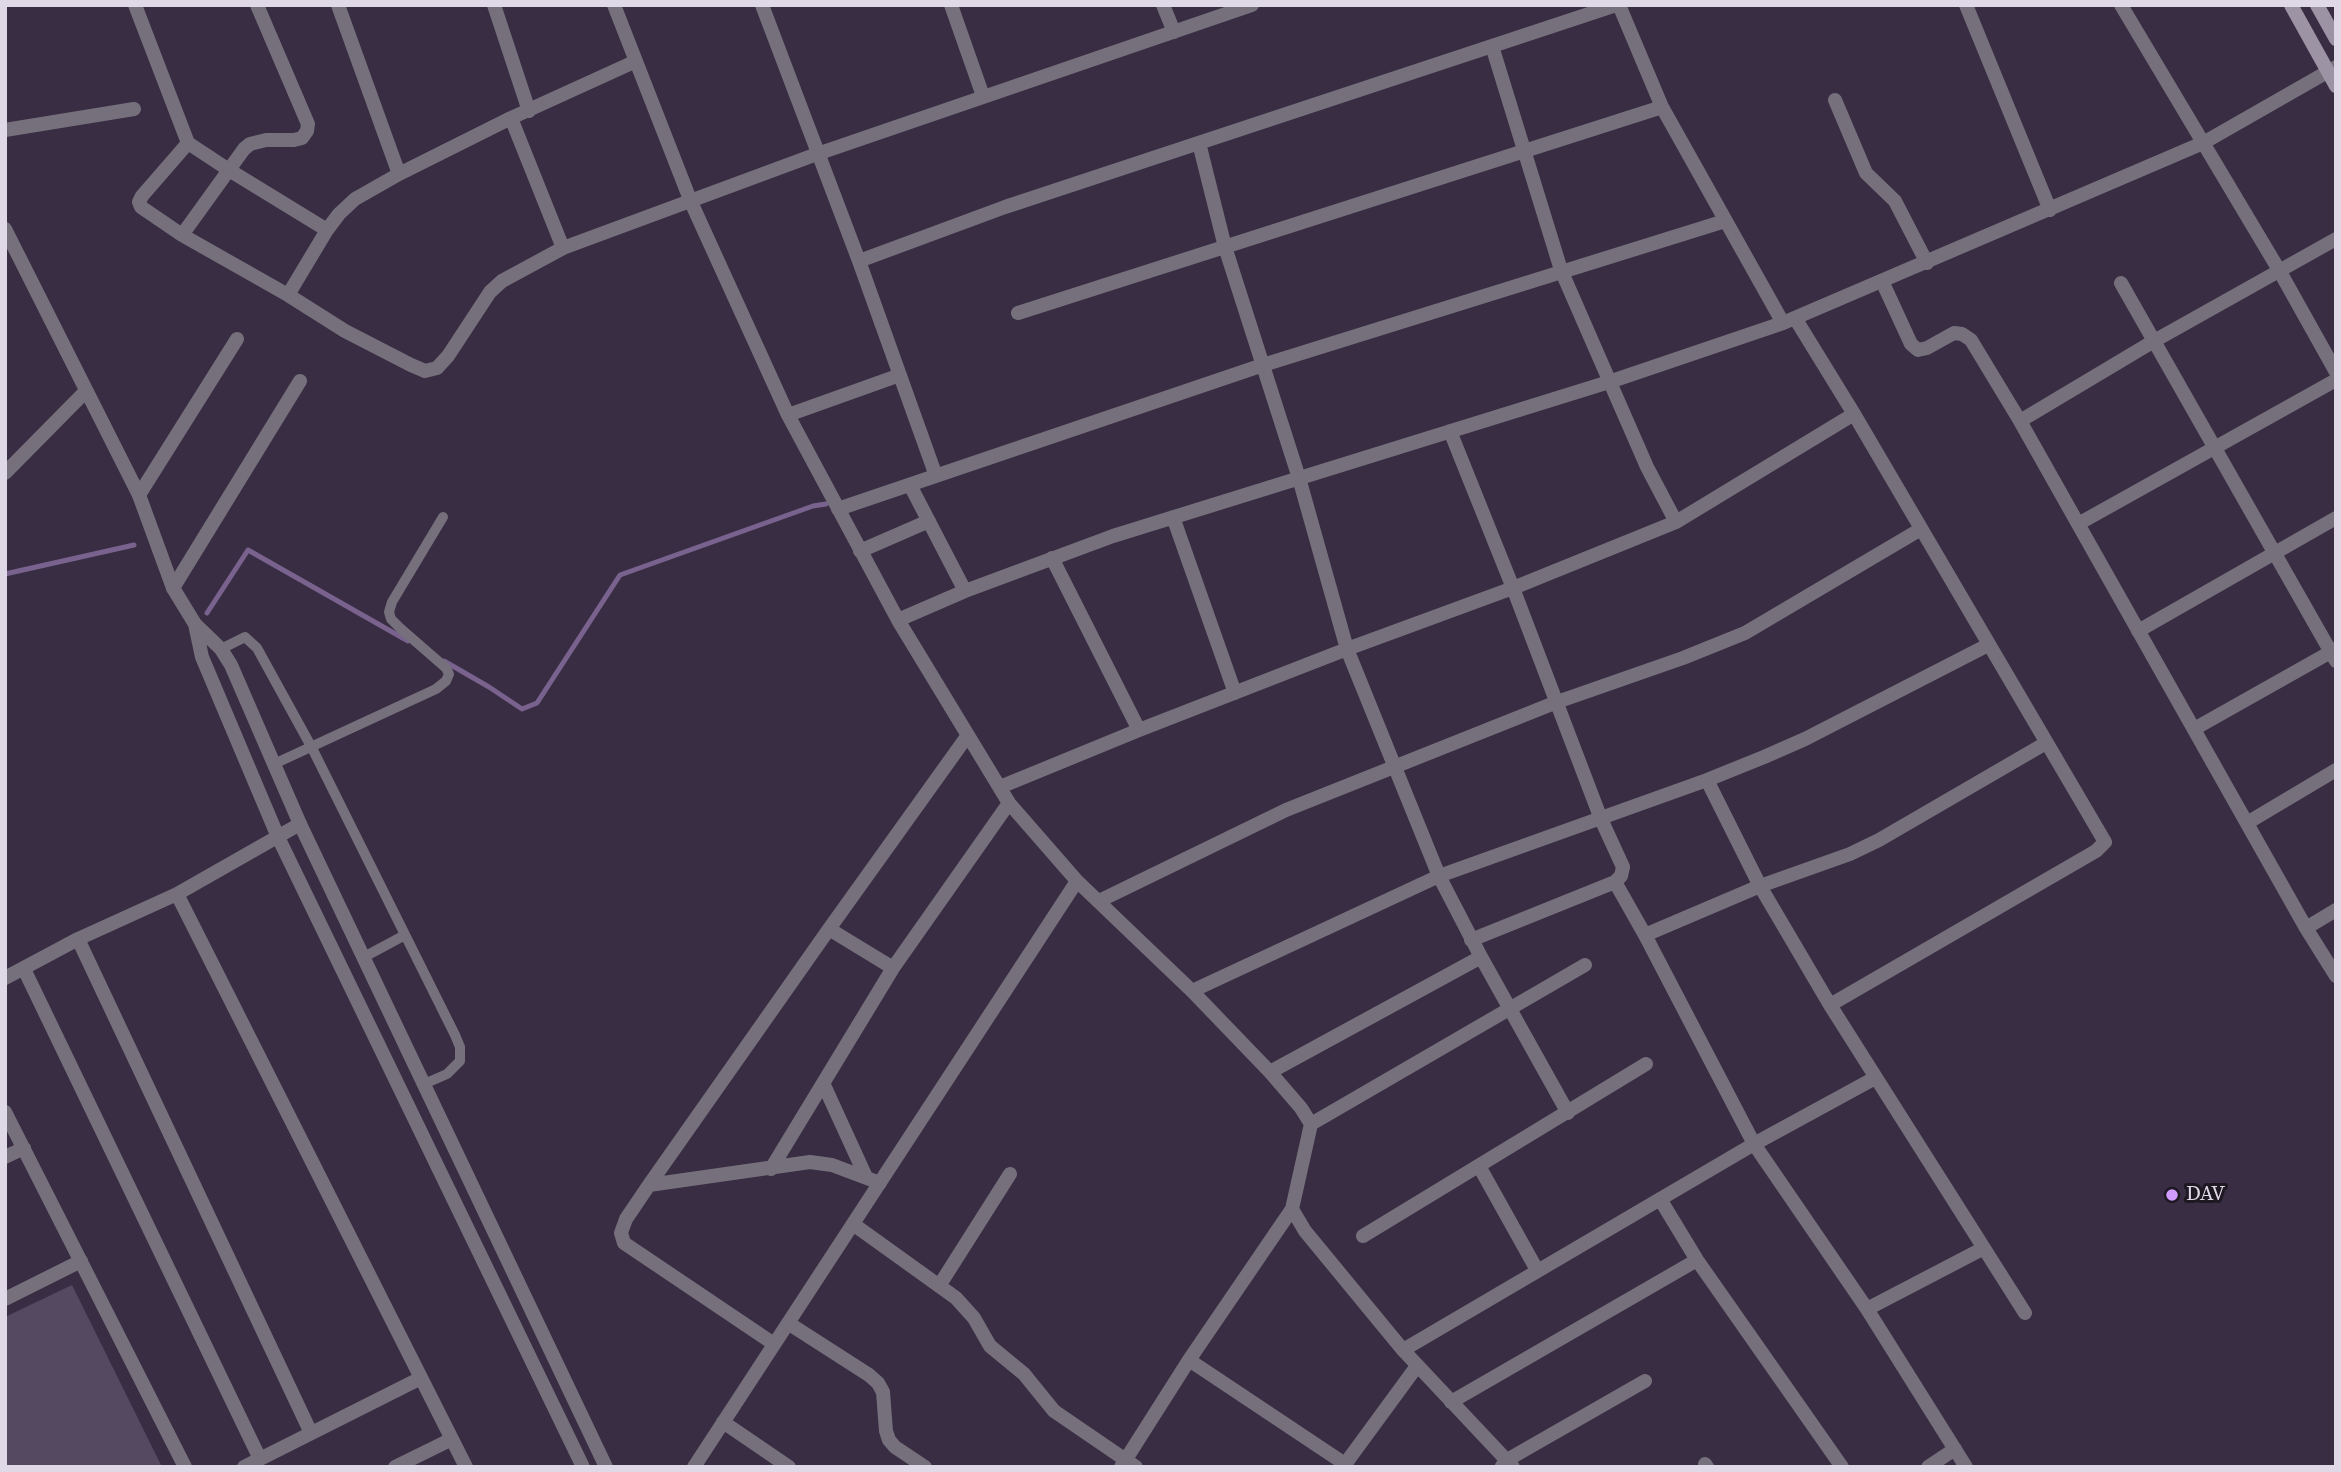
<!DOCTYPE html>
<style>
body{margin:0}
#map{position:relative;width:2341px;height:1472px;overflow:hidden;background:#382d43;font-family:"Source Serif 4",serif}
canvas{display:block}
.frame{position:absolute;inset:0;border:7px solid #dfd8e6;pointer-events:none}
</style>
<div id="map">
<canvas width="2341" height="1472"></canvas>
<div class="frame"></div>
</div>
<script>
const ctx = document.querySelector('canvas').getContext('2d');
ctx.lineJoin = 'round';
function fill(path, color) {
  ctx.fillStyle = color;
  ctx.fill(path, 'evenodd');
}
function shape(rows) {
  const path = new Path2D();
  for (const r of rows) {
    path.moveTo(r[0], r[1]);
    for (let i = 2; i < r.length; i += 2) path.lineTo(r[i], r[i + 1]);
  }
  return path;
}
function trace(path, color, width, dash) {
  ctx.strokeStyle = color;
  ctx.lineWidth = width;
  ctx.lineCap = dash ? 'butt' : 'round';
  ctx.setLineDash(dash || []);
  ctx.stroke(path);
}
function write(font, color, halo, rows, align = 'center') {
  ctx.font = font + ' "Source Serif 4",serif';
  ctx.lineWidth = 6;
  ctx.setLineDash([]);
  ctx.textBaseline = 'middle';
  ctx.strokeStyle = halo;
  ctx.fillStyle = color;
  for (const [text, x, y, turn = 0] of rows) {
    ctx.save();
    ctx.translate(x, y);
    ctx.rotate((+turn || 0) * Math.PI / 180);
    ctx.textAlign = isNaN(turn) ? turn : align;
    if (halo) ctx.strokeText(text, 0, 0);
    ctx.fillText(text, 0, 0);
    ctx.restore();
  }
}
fill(shape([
 [72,1285,162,1467,5,1467,5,1317]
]), '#554861');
trace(shape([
 [5,574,134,545],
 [207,613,248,550,408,641],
 [444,661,489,687,522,709,537,703,620,575,813,506,826,504]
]), '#79638e', 5);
trace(shape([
 [221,649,245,637,257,648,312,748,455,1035,460,1047,460,1061,447,1074,424,1084],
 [274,764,436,689,446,681,449,674,446,668,400,628,391,619,389,612,392,602,443,517],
 [364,957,405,935]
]), '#76707c', 10);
trace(shape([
 [135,5,188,143,142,196,139,202,141,207,182,235,288,295],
 [338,5,399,174],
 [494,5,529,111],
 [614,5,691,202,788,415,898,620,1009,803,1077,881,1192,991,1270,1072,1301,1108,1311,1124,1292,1209,1305,1231,1403,1350,1513,1467],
 [762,5,859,261,936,476],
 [951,5,983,96],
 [1163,5,1174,32],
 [1619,5,1662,107,1783,323],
 [1966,5,2050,210],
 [2121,5,2279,270,2336,372],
 [1492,46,1561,270,1647,467,1676,522],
 [634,62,511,118,399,174,355,199,339,214,327,230,288,295,345,331,411,365,425,371,437,368,448,356,490,292,502,281,563,248,817,154,1252,5],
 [1835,100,1866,173,1895,201,1927,263],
 [511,118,563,248],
 [5,130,134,109],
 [188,143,229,170,327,230],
 [1199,143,1225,247,1299,478,1347,649,1439,876,1481,957,1568,1113],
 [182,235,244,149,250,144,266,140,294,140,302,138,307,131,308,124,257,5],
 [859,261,1005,207,1616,5],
 [1882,281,1911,344,1918,350,1927,348,1954,333,1962,334,1971,340,2020,421,2306,928,2336,976],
 [2121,283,2336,661],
 [1018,313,1662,107],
 [1795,318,1854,414,2105,842,2096,851,1830,1005],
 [788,415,900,375],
 [2020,421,2154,341,2336,239],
 [1450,431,1513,588,1601,819,1623,867,1621,876,1615,882,1471,940],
 [5,473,86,391],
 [910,485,965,591],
 [139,495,237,339],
 [838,509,1263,365,1725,221],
 [1173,517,1235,693],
 [2078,524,2336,380],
 [860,551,929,521],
 [1052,558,1139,730],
 [173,588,300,381],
 [898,620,965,591,1113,536,1609,382,1783,323,2203,143,2336,67],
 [2138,631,2336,518],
 [2194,729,2336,649],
 [1707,780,1760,886,1830,1005,2025,1313],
 [1000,787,1139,730,1347,649,1513,588,1676,522,1854,414],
 [2247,823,2336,770],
 [1615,882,1645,935,1754,1144,1867,1309,1966,1467],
 [177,894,466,1467],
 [1099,901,1286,810,1557,702,1683,658,1745,633,1921,529],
 [2306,928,2336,910],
 [829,929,893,968],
 [1645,935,1760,886,1850,854,1879,840,2046,743],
 [78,939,311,1433],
 [24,969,260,1459],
 [5,978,78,939,177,894,300,824],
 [1192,991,1439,876,1707,780,1764,757,1805,739,1988,645],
 [1270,1072,1481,957],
 [823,1083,866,1177],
 [5,1112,185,1467],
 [1311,1124,1585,965],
 [5,1157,24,1148],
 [1479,1166,1537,1270],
 [771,1169,893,968,1009,803],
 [649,1185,810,1162,832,1165,880,1183],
 [1660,1199,1697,1260,1842,1467],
 [853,1224,956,1298,974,1318,990,1346,1024,1374,1054,1411,1136,1467],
 [1363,1236,1646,1064],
 [939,1286,1010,1174],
 [5,1299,81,1261],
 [1867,1309,1984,1248],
 [788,1323,869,1375,878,1383,883,1392,886,1431,889,1440,895,1447,925,1467],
 [774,1344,624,1243,621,1233,626,1219,649,1185,829,929,968,735],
 [1403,1350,1754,1144,1875,1078],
 [1189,1360,1345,1464],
 [1451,1402,1697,1260],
 [723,1422,789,1467],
 [1705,1464,1707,1467],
 [1502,1466,1507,1460,1645,1381],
 [244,1467,421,1378],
 [395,1467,452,1439],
 [694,1467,1077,881],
 [1121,1467,1189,1360,1292,1209],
 [1343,1467,1417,1366],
 [1928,1467,1955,1449]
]), '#76707c', 14);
trace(shape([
 [5,229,139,495,173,588,195,624,221,649,231,665,300,824,606,1467],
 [195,624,202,657,278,837,583,1467]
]), '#76707c', 14);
trace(shape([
 [2291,5,2336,86],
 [2317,5,2336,39]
]), '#9c93a5', 14);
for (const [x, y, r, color] of [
 [2172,1195,7,"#d09dfe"]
]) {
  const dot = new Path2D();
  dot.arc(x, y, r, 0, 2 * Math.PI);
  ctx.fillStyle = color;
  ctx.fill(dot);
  trace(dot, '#1d1822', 2.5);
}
write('21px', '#dfd8e6', '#1d1822', [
 ["DAV",2186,1195]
], 'left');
</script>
